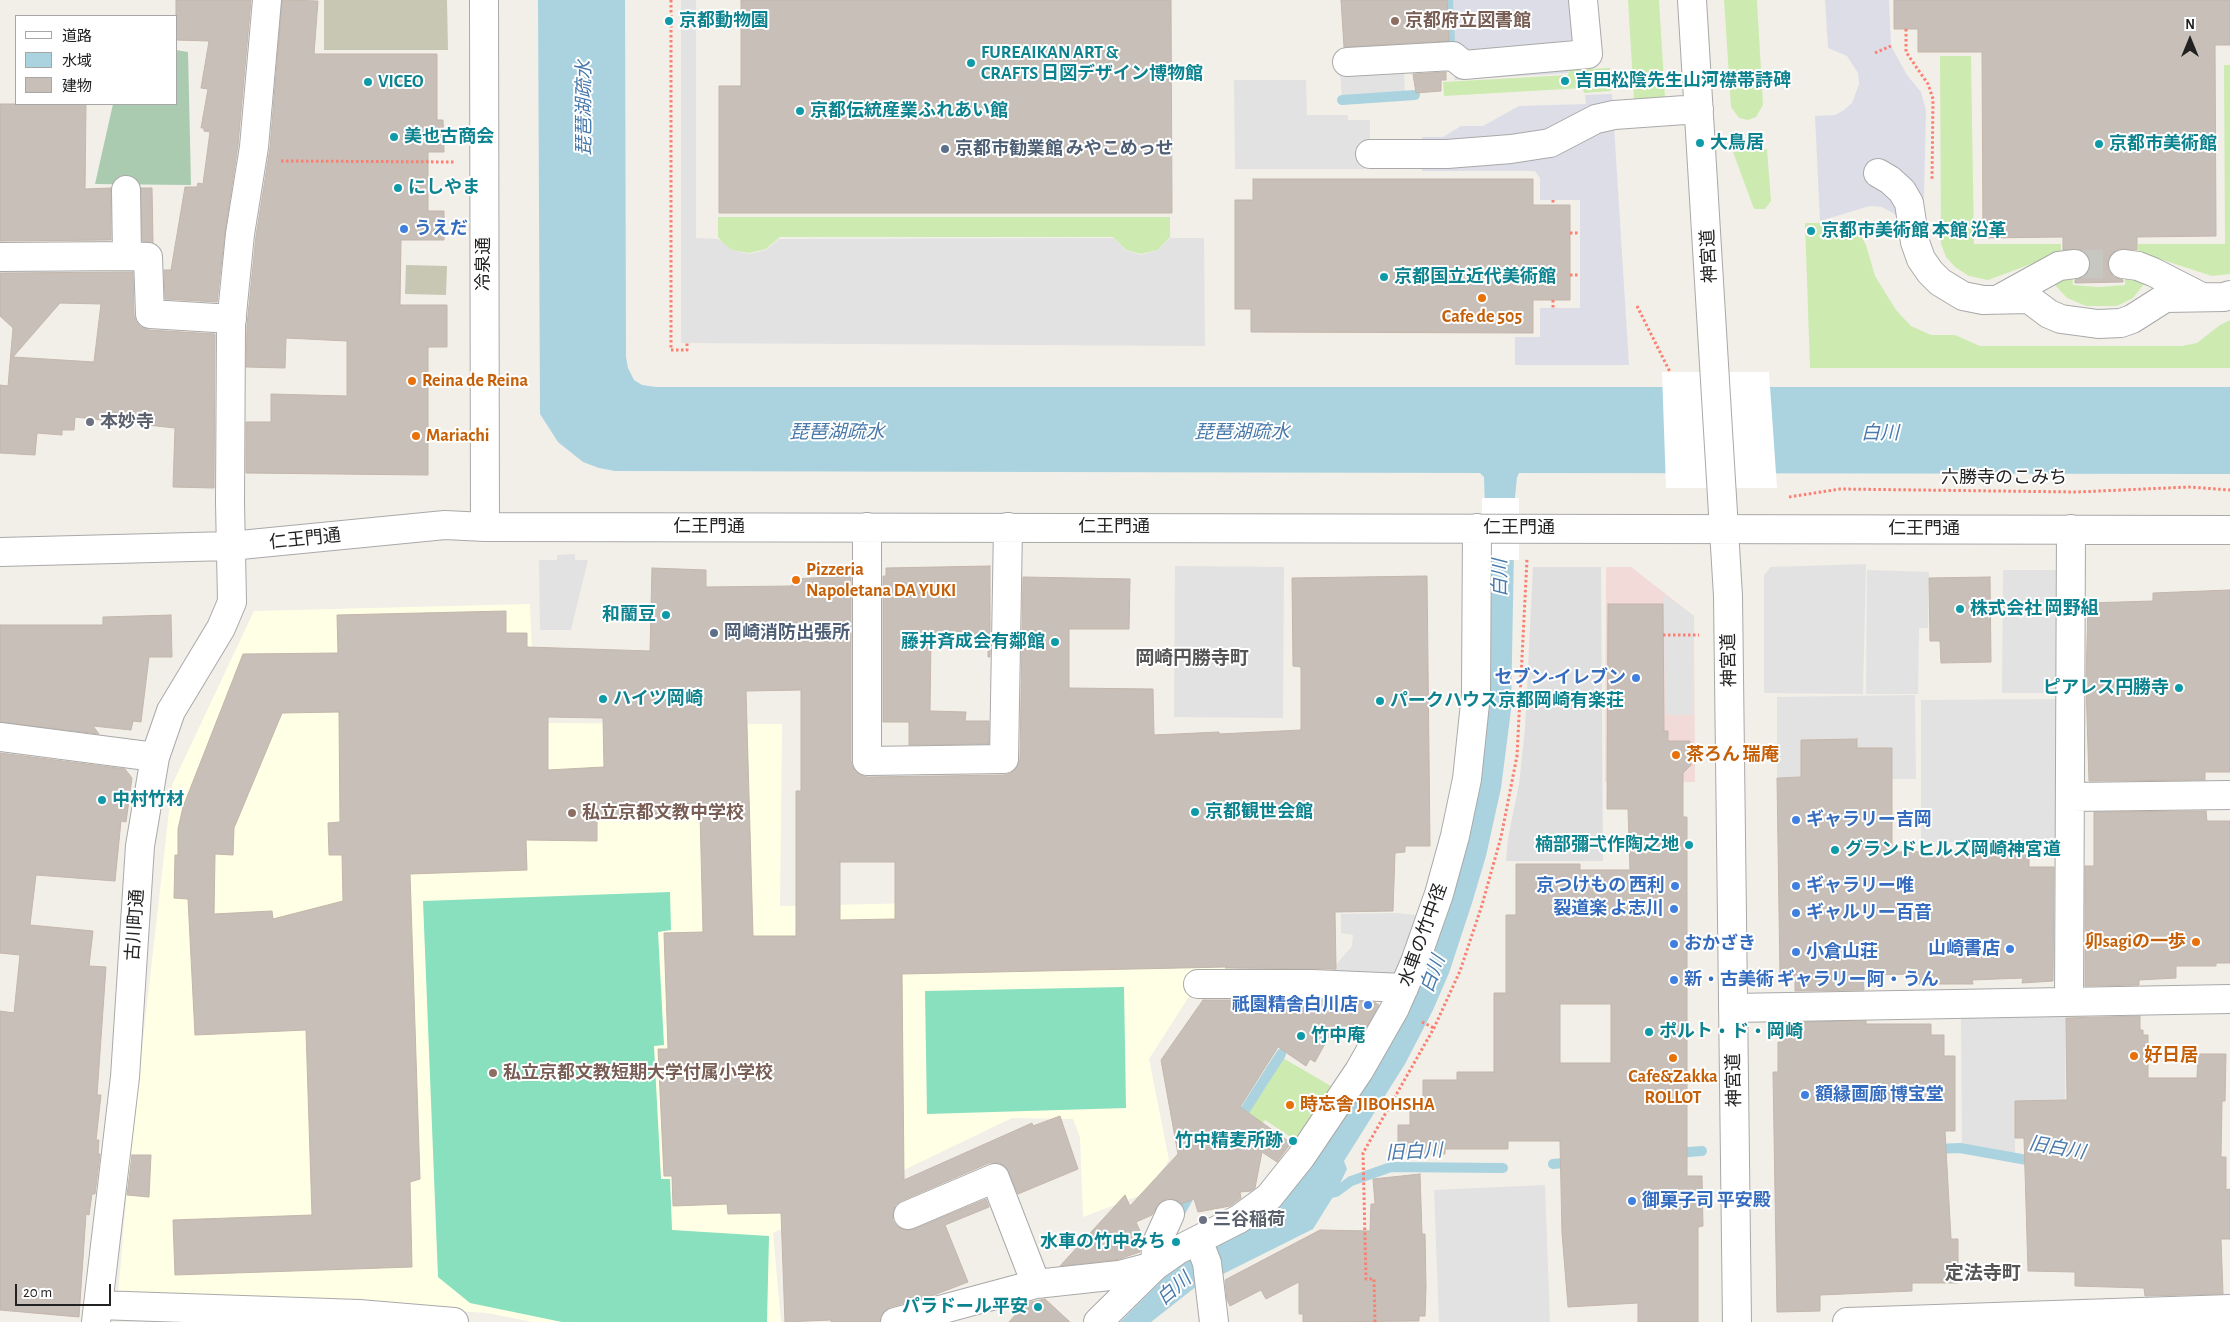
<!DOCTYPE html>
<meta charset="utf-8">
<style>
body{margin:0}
#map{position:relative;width:2230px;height:1322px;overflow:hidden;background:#f2efe9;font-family:"Alegreya Sans","Noto Sans JP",sans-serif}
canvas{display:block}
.legend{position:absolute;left:15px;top:15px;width:162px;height:90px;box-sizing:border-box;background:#fff;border:1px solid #a7a7a7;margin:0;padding:6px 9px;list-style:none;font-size:15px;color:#222}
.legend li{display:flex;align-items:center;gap:10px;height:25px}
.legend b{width:25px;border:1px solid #a7a7a7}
.north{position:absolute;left:2165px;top:15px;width:50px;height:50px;-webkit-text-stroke:4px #fff;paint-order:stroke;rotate:0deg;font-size:14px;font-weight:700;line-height:20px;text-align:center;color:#222}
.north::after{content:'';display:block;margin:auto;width:18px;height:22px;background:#222;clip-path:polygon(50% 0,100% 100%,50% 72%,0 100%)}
.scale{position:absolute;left:15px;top:1284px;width:96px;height:22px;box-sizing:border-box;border:2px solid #222;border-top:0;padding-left:6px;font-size:15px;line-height:18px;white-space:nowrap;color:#222;-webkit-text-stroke:4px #fff;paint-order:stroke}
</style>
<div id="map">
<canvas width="2230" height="1322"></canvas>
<ul class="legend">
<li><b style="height:6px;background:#fff"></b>道路</li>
<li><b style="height:14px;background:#aad3df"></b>水域</li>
<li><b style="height:14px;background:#c7bfb8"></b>建物</li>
</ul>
<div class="north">N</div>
<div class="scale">20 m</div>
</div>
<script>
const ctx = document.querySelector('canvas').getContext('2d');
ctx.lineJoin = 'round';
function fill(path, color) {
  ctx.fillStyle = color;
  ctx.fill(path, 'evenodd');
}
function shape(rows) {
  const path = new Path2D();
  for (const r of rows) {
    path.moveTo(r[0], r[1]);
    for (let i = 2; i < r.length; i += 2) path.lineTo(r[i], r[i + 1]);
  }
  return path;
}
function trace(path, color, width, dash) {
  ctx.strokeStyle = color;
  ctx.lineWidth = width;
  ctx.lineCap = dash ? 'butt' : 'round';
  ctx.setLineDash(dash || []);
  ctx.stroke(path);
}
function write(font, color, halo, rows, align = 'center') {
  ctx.font = font + ' "Alegreya Sans","Noto Sans JP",sans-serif';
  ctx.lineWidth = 4;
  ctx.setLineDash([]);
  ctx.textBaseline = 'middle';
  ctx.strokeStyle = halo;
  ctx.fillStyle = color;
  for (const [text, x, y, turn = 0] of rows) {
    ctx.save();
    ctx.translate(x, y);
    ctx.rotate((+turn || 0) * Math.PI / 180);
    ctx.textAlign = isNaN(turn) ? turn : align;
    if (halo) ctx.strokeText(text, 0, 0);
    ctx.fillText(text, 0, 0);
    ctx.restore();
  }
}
fill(shape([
 [1533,567,1601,567,1603,861,1506,861,1508,838,1519,784,1525,728]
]), '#e0dfdf');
fill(shape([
 [1606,567,1631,567,1694,616,1695,782,1605,782]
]), '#f2dad9');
fill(shape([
 [530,604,535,723,782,724,780,906,968,902,1235,885,1234,975,1191,975,1190,995,1149,1059,1169,1160,1146,1193,1083,1217,1080,1137,1073,1119,1012,1118,773,1233,781,1322,533,1322,487,1313,296,1300,118,1296,130,1154,172,785,254,611]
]), '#ffffe5');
fill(shape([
 [324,0,447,0,448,50,324,50],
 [406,265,447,266,446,295,405,294]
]), '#c7c7b4');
fill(shape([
 [1628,0,1659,0,1665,97,1663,102,1637,103,1634,99],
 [1724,0,1757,0,1763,105,1756,117,1748,120,1739,118,1731,107],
 [1940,56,1971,56,1974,244,2061,244,2061,253,1988,280,1969,276,1955,267,1946,257,1941,244],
 [2224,65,2230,65,2230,274,2212,276,2138,252,2138,244,2225,244],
 [1610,68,1611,91,1584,93,1583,88,1444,96,1443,82,1568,75,1569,70],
 [1767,149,1771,201,1765,209,1754,209,1733,152],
 [718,217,1170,217,1170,237,1158,250,1141,254,1126,250,1113,237,780,237,766,249,749,253,732,250,724,245,718,237],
 [1805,223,1847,223,1854,227,1860,234,1866,245,1875,276,1896,310,1911,326,1931,335,1955,335,1980,346,2182,346,2197,343,2220,325,2230,320,2230,368,1810,368],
 [2072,276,2073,285,2099,287,2125,285,2125,276,2139,280,2144,284,2133,298,2117,306,2086,306,2067,298,2055,285,2064,278],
 [1283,1058,1331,1086,1295,1140,1265,1120,1258,1128,1245,1118]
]), '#cdebb0');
fill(shape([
 [176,50,188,52,191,185,95,184,113,104,176,104]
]), '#aacbaf');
fill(shape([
 [670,892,671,930,658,932,664,1045,654,1046,661,1179,670,1179,672,1230,769,1236,767,1322,562,1322,470,1303,438,1277,423,901],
 [1124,987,1126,1108,927,1114,925,991]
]), '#88e0be');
fill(shape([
 [681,0,696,0,696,238,718,239,732,250,749,254,766,250,779,239,1114,238,1125,250,1141,255,1158,250,1170,238,1204,238,1205,346,681,343],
 [1404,69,1405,95,1342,98,1340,72],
 [1234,80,1306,80,1307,115,1348,115,1348,120,1370,120,1370,169,1235,169],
 [575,554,575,560,588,560,571,630,540,630,539,560,557,560,557,555],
 [1866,564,1863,694,1764,693,1764,575,1771,567],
 [1175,566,1284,567,1283,718,1174,717],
 [1867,570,1929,572,1928,628,1919,628,1918,694,1866,694],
 [2003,570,2062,570,2063,693,2002,693],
 [1664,595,1694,616,1694,715,1665,715],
 [1915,695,1916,779,1892,779,1892,748,1857,748,1856,739,1801,740,1801,777,1777,777,1777,697],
 [2066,699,2067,842,1921,842,1921,700],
 [1395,913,1416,915,1402,972,1397,979,1327,975,1352,946,1353,935,1341,933,1341,914],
 [2066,1015,2065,1101,2015,1101,2015,1154,1962,1147,1961,1017],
 [1545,1185,1550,1322,1439,1322,1434,1190]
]), '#e2e2e2');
fill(shape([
 [1450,0,1590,0,1594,68,1568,70,1568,73,1455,80],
 [1825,0,1889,0,1891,46,1907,75,1921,92,1926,110,1923,242,1893,213,1882,207,1870,206,1820,221,1815,116,1835,115,1844,110,1852,103,1859,84,1858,73,1847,56,1828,48],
 [1612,94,1629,365,1515,365,1515,337,1540,337,1540,308,1580,308,1580,200,1540,200,1540,178,1535,171,1422,171,1422,137,1443,137,1461,126,1483,126,1519,106,1586,104,1585,95]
]), '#dddde8');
fill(shape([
 [538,0,625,0,626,357,628,368,634,380,642,385,656,387,2230,387,2230,474,1519,473,1517,477,1515,497,1511,710,1501,788,1486,856,1472,903,1449,973,1433,1010,1405,1064,1344,1161,1347,1169,1336,1192,1313,1229,1217,1277,1202,1282,1151,1322,1120,1322,1172,1270,1247,1223,1424,961,1487,571,1484,477,1480,473,615,471,599,468,583,462,558,442,540,414]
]), '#aad3df');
fill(shape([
 [1662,372,1769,372,1777,488,1666,488],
 [1482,498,1519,498,1519,560,1482,560]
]), '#fff');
trace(shape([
 [1439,44,1450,43,1448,0],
 [1342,100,1415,95],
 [1238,1121,1281,1054],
 [1934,1149,1960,1148,2038,1162],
 [1675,1153,1702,1151],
 [1553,1164,1574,1162],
 [1323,1195,1336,1192,1351,1181,1391,1167,1503,1168],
 [1176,1220,1192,1191]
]), '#aad3df', 10);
const building = shape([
 [176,0,251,0,238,145,225,232,217,302,165,299,164,270,171,270,185,187,197,187,198,183,203,184,210,132,204,131,204,128,201,128,208,89,201,88,209,41,176,40,176,0],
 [282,0,318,1,314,54,437,54,437,120,443,120,444,152,428,152,428,211,444,211,444,240,401,240,400,305,447,305,447,347,428,347,428,475,246,473,246,422,271,422,271,394,347,396,347,341,286,338,285,368,246,367,247,325,256,236,270,148,282,0],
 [741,0,1171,0,1172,213,719,213,719,86,741,86,741,0],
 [1341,0,1447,0,1449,41,1344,47,1341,0],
 [1894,0,2230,0,2230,45,2215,45,2216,236,2137,237,2137,250,2118,249,2111,254,2108,261,2109,270,2114,277,2123,280,2123,282,2075,283,2075,280,2084,277,2089,270,2090,262,2088,255,2082,250,2063,250,2063,237,1983,238,1982,52,1918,52,1918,29,1894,29,1894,0],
 [1446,72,1446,80,1441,80,1441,91,1416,93,1413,74,1446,72],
 [0,104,86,104,85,189,111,188,111,240,0,241,0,104],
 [1253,179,1533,179,1533,205,1570,205,1570,300,1533,300,1533,333,1251,332,1251,309,1235,309,1235,200,1253,200,1253,179],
 [141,188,152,188,153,243,142,241,141,188],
 [133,272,134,315,136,321,141,327,149,330,215,334,214,488,173,487,175,428,75,417,74,430,62,430,62,435,37,433,35,455,0,453,0,385,8,386,13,328,0,316,0,273,133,272],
 [60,303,101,304,94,362,13,357,60,303],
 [990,566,990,657,988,657,988,638,931,639,930,711,966,712,965,721,989,721,989,744,909,745,909,722,883,722,883,576,886,576,886,568,990,566],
 [652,568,706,570,706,587,792,586,792,579,851,576,851,761,853,768,859,774,867,777,1004,775,1011,773,1017,767,1020,759,1023,577,1130,579,1129,629,1069,629,1069,688,1153,689,1154,735,1219,732,1219,734,1301,730,1301,667,1293,666,1292,578,1427,576,1430,846,1405,846,1405,852,1395,853,1393,911,1335,912,1336,969,1225,968,1226,967,902,974,904,1180,1032,1123,1033,1126,1060,1116,1078,1169,1018,1194,1005,1166,998,1163,989,1163,901,1201,895,1206,893,1213,893,1221,898,1227,907,1230,914,1229,986,1199,989,1207,945,1225,968,1282,934,1295,890,1307,884,1311,880,1322,831,1322,831,1320,785,1322,781,1213,728,1214,727,1204,673,1206,672,1176,664,1176,658,1049,668,1049,664,933,703,932,700,812,597,817,597,841,526,840,527,870,410,874,420,1179,410,1182,412,1267,175,1275,173,1220,312,1215,306,1030,195,1035,188,899,174,898,175,855,178,855,178,829,183,807,243,654,338,653,337,615,506,611,506,633,527,633,527,647,650,651,652,568],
 [801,690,801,791,796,791,796,936,753,936,746,691,801,690],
 [339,712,340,822,328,823,329,855,342,855,343,901,273,919,272,911,214,914,215,854,233,855,234,828,282,713,339,712],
 [548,717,603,718,604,767,548,770,548,717],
 [840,862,895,862,895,919,840,920,840,862],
 [1990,577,1991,662,1941,663,1940,641,1930,641,1929,578,1990,577],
 [2230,590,2230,772,2205,772,2205,780,2089,781,2086,683,2088,603,2153,601,2153,593,2230,590],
 [1608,604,1663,604,1664,731,1668,731,1668,741,1690,741,1691,765,1683,773,1683,817,1687,817,1687,1176,1702,1176,1703,1226,1698,1227,1698,1322,1638,1322,1638,1303,1568,1307,1562,1233,1560,1141,1508,1141,1508,1149,1445,1149,1445,1154,1398,1154,1398,1125,1410,1125,1410,1104,1423,1104,1423,1080,1457,1080,1457,1072,1494,1072,1494,993,1506,993,1506,915,1516,915,1516,864,1580,864,1580,870,1630,870,1628,809,1607,809,1608,604],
 [1560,1004,1611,1004,1611,1063,1560,1063,1560,1004],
 [171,615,172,657,149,657,141,722,133,721,131,730,93,726,99,734,0,722,0,625,103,625,103,617,171,615],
 [1857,739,1857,748,1892,748,1892,852,1980,851,1980,846,2029,845,2029,867,2054,867,2053,981,2022,983,2023,978,1972,980,1973,984,1919,984,1919,974,1863,975,1864,990,1795,991,1795,976,1780,976,1777,778,1801,777,1801,740,1857,739],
 [0,753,125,769,132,778,126,822,121,821,115,881,36,875,30,925,93,931,89,966,106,967,97,1095,101,1095,96,1140,99,1140,98,1154,100,1154,95,1194,92,1194,89,1215,86,1214,79,1317,0,1310,0,1011,14,1013,20,955,0,953,0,753],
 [2206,811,2207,821,2230,821,2230,963,2216,963,2216,966,2176,966,2176,978,2139,980,2139,985,2085,986,2085,866,2094,866,2094,812,2206,811],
 [1203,1000,1312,1000,1374,1002,1379,1005,1358,1042,1333,1029,1315,1062,1310,1059,1306,1066,1278,1047,1240,1107,1291,1143,1277,1162,1262,1152,1255,1188,1251,1191,1240,1192,1241,1198,1230,1206,1198,1212,1194,1199,1181,1204,1176,1200,1169,1198,1161,1201,1152,1215,1136,1222,1140,1231,1136,1233,1141,1243,1140,1252,1116,1260,1060,1266,1125,1195,1130,1206,1178,1154,1161,1060,1203,1000],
 [2140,1016,2140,1030,2143,1030,2143,1035,2148,1035,2148,1078,2197,1078,2198,1054,2226,1054,2225,1101,2222,1101,2221,1157,2226,1157,2226,1190,2230,1189,2230,1239,2221,1239,2223,1294,2145,1296,2144,1288,2075,1286,2075,1272,2028,1271,2024,1138,2015,1138,2015,1101,2067,1100,2066,1018,2140,1016],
 [1866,1021,1866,1024,1931,1024,1931,1035,1944,1035,1944,1056,1955,1056,1955,1131,1945,1131,1951,1239,1958,1239,1958,1283,1912,1283,1912,1291,1820,1295,1820,1311,1777,1312,1773,1072,1778,1072,1778,1042,1783,1042,1783,1030,1798,1030,1797,1022,1866,1021],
 [132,1155,151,1155,149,1197,127,1195,132,1155],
 [1420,1174,1422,1234,1425,1234,1426,1287,1425,1316,1419,1316,1419,1321,1303,1322,1303,1314,1299,1314,1299,1282,1266,1299,1261,1290,1230,1306,1227,1300,1225,1280,1320,1230,1370,1231,1371,1204,1375,1204,1373,1179,1420,1174],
 [1045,1299,1070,1322,1009,1322,1026,1303,1045,1299]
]);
fill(building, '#c7bfb8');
trace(building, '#c4b6ab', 1);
trace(shape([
 [2075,264,2123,264]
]), '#c8c6c1', 28, [28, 14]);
const minor = shape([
 [484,0,485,527],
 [1692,0,1728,596,1737,1322],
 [1347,62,1453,56,1464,65,1588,54,1583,0],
 [1370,154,1447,154,1511,149,1550,143,1596,119,1614,115,1699,109],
 [1878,173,1890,180,1902,191,1909,203,1915,242,1921,259,1930,272,1940,282,1963,296,1983,300,2029,299,2049,314,2061,319,2098,324,2121,323,2132,319,2165,298,2224,297,2230,295],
 [127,256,148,257,150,314,232,319],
 [0,257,127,256,126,190],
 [2123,264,2138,266,2153,272,2198,295],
 [1999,299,2059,266,2075,264],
 [867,527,867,761,1004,759,1008,527],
 [0,552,230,546,445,525,485,527,2230,530],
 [0,737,155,757],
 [2071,797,2230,795],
 [1198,984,1312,984,1404,988],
 [2069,1002,2071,529],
 [1733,1008,2230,999],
 [908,1215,995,1178,1036,1284],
 [1198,1240,1207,1263,1214,1322],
 [1155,1266,1156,1245,1170,1214],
 [98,1305,359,1314,454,1322],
 [96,1322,125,1077,140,846,155,757,171,711,221,628,232,602,230,502,231,324,240,234,254,147,267,0],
 [895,1322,1036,1284,1119,1275,1154,1266],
 [1098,1322,1155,1266,1178,1250,1239,1219,1269,1197,1301,1157,1359,1071,1395,1008,1415,962,1439,894,1455,836,1467,779,1476,694,1477,528],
 [1847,1322,2230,1309]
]);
trace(minor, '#a9a9a9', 30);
trace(shape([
 [671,0,671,350,687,350,687,343],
 [1906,29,1906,52,1928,84,1933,99,1932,181],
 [1875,53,1891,46],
 [281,161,455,162],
 [1553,200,1553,205],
 [1570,233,1579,233],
 [1570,275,1580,275],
 [1553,300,1553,308],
 [1637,306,1670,372],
 [1789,497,1840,489,2077,492,2189,487,2230,490],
 [1663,635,1699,635],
 [1422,1022,1434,1028],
 [1375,1322,1374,1279,1366,1279,1363,1153,1434,1028,1460,971,1482,905,1501,837,1517,756,1527,559]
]), '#fa8072', 3, [2.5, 2.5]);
trace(minor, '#fff', 28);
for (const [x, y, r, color] of [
 [669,21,5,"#0f9aa8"],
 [1395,21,5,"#8d6e63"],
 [971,63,5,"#0f9aa8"],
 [1565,81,5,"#0f9aa8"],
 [368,82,5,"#0f9aa8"],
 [800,111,5,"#0f9aa8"],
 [394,137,5,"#0f9aa8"],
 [1700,143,5,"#0f9aa8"],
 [2099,144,5,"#0f9aa8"],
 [945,149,5,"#5c6f8a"],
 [398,188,5,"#0f9aa8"],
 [404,229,5,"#3f7fe0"],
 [1811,231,5,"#0f9aa8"],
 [1384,277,5,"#0f9aa8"],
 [1482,298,5,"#e8710a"],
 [412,381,5,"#e8710a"],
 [90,422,5,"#6b7280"],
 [416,436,5,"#e8710a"],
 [796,580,5,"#e8710a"],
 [1960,609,5,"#0f9aa8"],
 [666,615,5,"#0f9aa8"],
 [714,633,5,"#5c6f8a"],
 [1055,642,5,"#0f9aa8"],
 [1636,678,5,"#3f7fe0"],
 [2179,688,5,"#0f9aa8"],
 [603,699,5,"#0f9aa8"],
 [1380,701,5,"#0f9aa8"],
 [1676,755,5,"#e8710a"],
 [102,800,5,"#0f9aa8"],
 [1195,812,5,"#0f9aa8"],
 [572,813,5,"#8d6e63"],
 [1796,820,5,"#3f7fe0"],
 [1689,845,5,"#0f9aa8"],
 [1835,850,5,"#0f9aa8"],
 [1675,886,5,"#3f7fe0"],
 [1796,886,5,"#3f7fe0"],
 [1674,909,5,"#3f7fe0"],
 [1796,913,5,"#3f7fe0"],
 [2196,942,5,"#e8710a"],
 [1674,944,5,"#3f7fe0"],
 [2010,949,5,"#3f7fe0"],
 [1796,952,5,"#3f7fe0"],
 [1674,980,5,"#3f7fe0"],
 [1368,1005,5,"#3f7fe0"],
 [1649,1032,5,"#0f9aa8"],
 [1301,1036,5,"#0f9aa8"],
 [2134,1056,5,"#e8710a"],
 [1673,1058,5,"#e8710a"],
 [493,1073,5,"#8d6e63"],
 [1805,1095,5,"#3f7fe0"],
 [1290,1105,5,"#e8710a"],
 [1293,1141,5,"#0f9aa8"],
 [1632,1201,5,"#3f7fe0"],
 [1203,1220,5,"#6b7280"],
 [1176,1242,5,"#0f9aa8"],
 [1038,1307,5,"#0f9aa8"]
]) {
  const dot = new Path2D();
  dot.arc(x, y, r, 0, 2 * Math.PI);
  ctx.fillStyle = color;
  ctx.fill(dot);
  trace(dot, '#fff', 2);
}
write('bold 18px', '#0d838f', '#fff', [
 ["京都動物園",679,21],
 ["FUREAIKAN ART &",981,53],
 ["CRAFTS 日図デザイン博物館",981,74],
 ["吉田松陰先生山河襟帯詩碑",1575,81],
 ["VICEO",378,82],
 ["京都伝統産業ふれあい館",810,111],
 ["美也古商会",404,137],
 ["大鳥居",1710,143],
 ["京都市美術館",2109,144],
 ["にしやま",408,188],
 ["京都市美術館 本館 沿革",1821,231],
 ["京都国立近代美術館",1394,277],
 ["株式会社 岡野組",1970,609],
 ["和蘭豆",656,615,"right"],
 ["藤井斉成会有鄰館",1045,642,"right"],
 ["ピアレス円勝寺",2169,688,"right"],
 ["ハイツ岡崎",613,699],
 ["パークハウス京都岡崎有楽荘",1390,701],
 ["中村竹材",112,800],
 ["京都観世会館",1205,812],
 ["楠部彌弌作陶之地",1679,845,"right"],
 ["グランドヒルズ岡崎神宮道",1845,850],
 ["ポルト・ド・岡崎",1659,1032],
 ["竹中庵",1311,1036],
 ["竹中精麦所跡",1283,1141,"right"],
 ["水車の竹中みち",1166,1242,"right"],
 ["パラドール平安",1028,1307,"right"]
], 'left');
write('bold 18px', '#785e54', '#fff', [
 ["京都府立図書館",1405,21],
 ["私立京都文教中学校",582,813],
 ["私立京都文教短期大学付属小学校",503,1073]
], 'left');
write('bold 18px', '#4e5e75', '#fff', [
 ["京都市勧業館 みやこめっせ",955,149],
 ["岡崎消防出張所",724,633]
], 'left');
write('bold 18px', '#366cbe', '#fff', [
 ["うえだ",414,229],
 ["セブン-イレブン",1626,678,"right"],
 ["ギャラリー吉岡",1806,820],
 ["京つけもの 西利",1665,886,"right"],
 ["ギャラリー唯",1806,886],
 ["裂道楽 よ志川",1664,909,"right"],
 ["ギャルリー百音",1806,913],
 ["おかざき",1684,944],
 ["山崎書店",2000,949,"right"],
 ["小倉山荘",1806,952],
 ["新・古美術 ギャラリー阿・うん",1684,980],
 ["祇園精舎白川店",1358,1005,"right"],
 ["額縁画廊 博宝堂",1815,1095],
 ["御菓子司 平安殿",1642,1201]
], 'left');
write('18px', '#222', '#fff', [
 ["神宮道",1709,256,-93],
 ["冷泉通",484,264,-90],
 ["六勝寺のこみち",2004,478],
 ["仁王門通",709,527],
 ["仁王門通",1114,527],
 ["仁王門通",1519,528],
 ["仁王門通",1924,529],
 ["仁王門通",305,539,-6],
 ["神宮道",1729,660,-91],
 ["古川町通",135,925,-86],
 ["水車の竹中径",1423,935,-70],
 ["神宮道",1734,1080,-91]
]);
write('bold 18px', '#c56008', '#fff', [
 ["Cafe de 505",1482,317,"center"],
 ["Reina de Reina",422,381],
 ["Mariachi",426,436],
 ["Pizzeria",806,570],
 ["Napoletana DA YUKI",806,591],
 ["茶ろん 瑞庵",1686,755],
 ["卯sagiの一歩",2186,942,"right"],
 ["好日居",2144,1056],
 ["Cafe&Zakka",1673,1077,"center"],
 ["ROLLOT",1673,1098,"center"],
 ["時忘舎 JIBOHSHA",1300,1105]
], 'left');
write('bold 18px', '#5b616d', '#fff', [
 ["本妙寺",100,422],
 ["三谷稲荷",1213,1220]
], 'left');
write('italic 19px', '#4a7aab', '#fff', [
 ["琵琶湖疏水",584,108,-90],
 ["琵琶湖疏水",837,432],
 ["琵琶湖疏水",1242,432],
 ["白川",1880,433],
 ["白川",1500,578,-90],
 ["白川",1433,974,-70],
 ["旧白川",2057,1148,10],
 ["旧白川",1414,1152,-3],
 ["白川",1174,1289,-41]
]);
write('bold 19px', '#555', '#fff', [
 ["岡崎円勝寺町",1192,658],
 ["定法寺町",1983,1273]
]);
</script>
